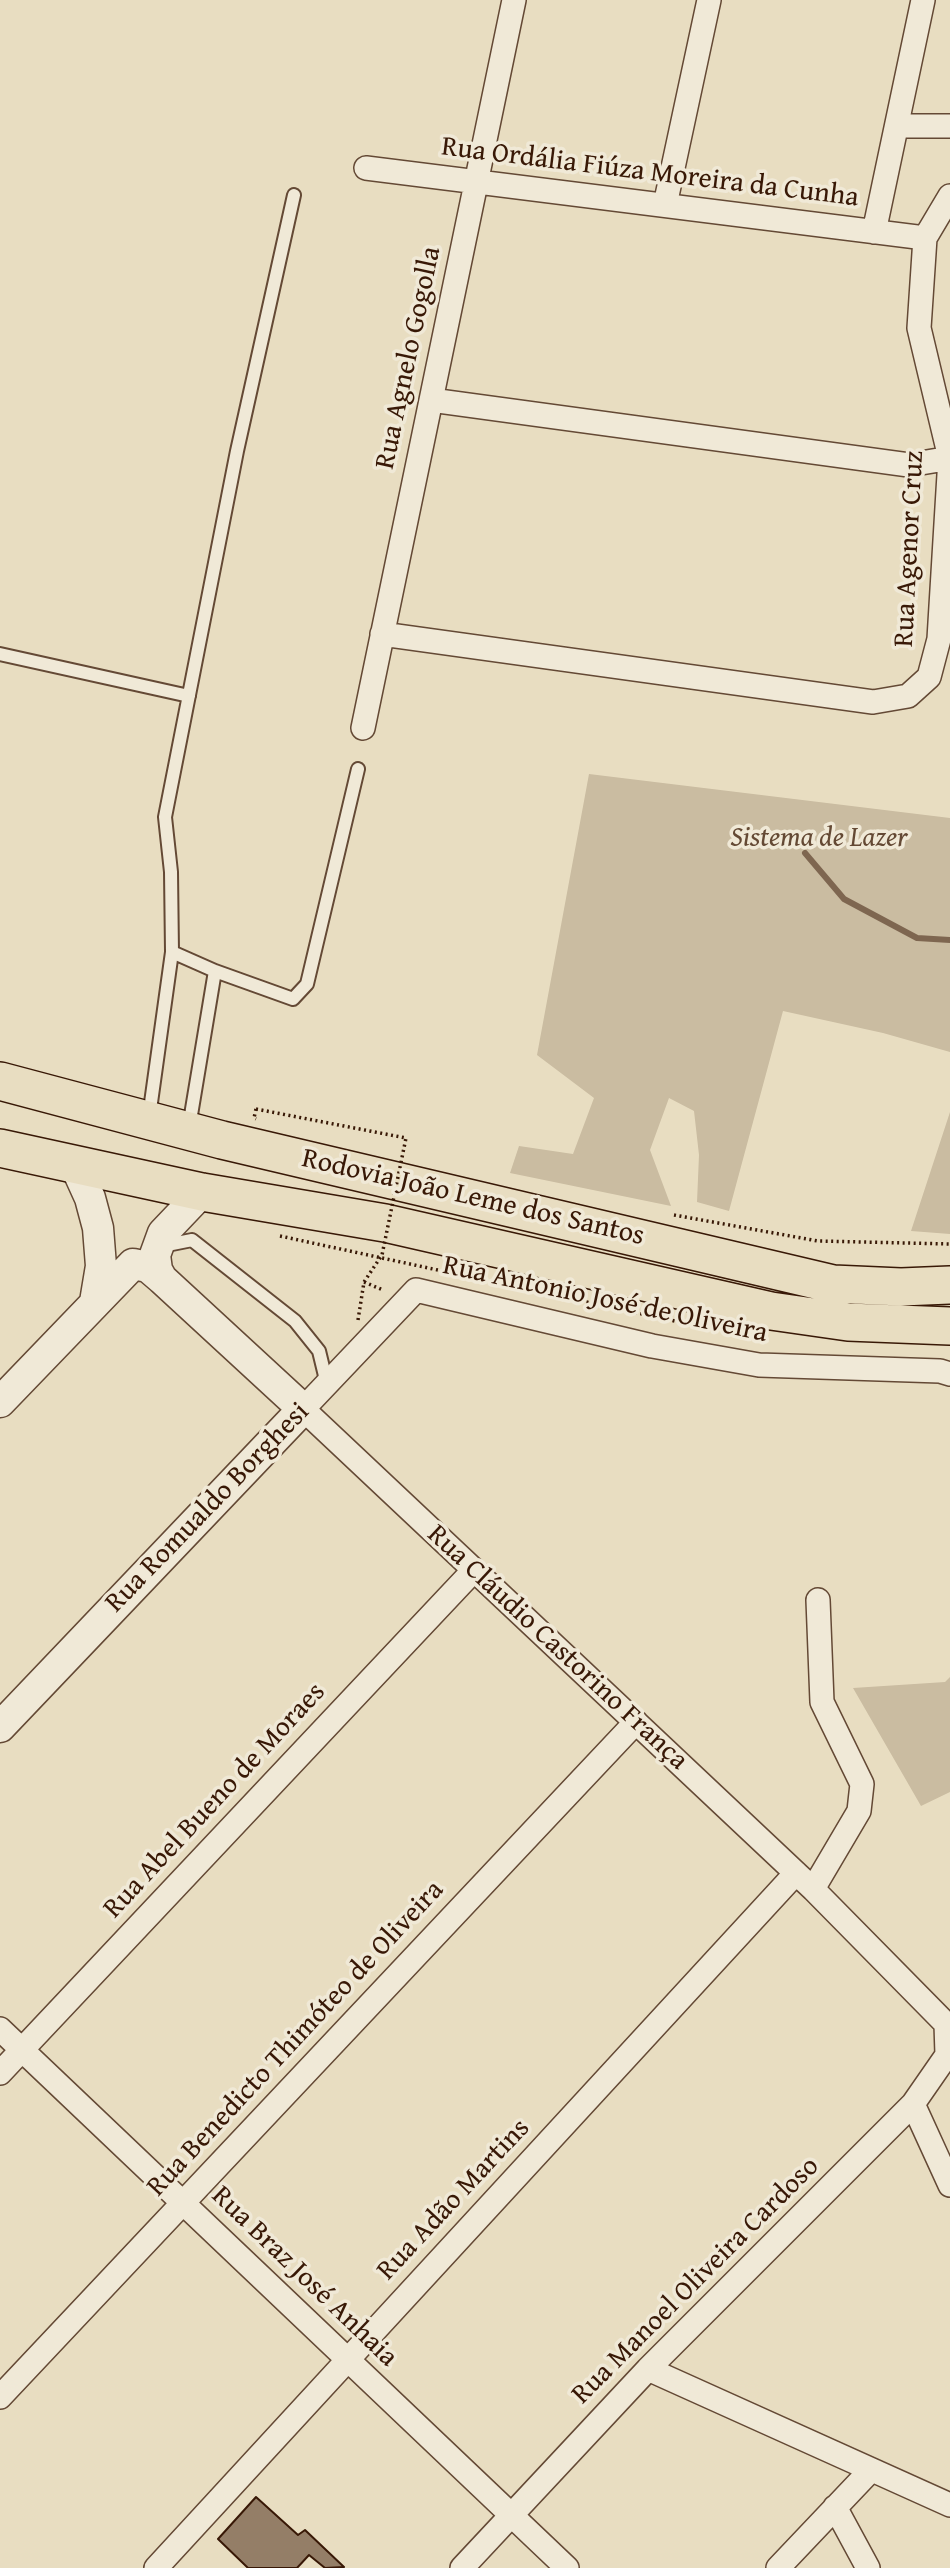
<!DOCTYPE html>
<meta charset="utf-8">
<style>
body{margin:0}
canvas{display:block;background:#e8ddc1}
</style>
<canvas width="950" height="2568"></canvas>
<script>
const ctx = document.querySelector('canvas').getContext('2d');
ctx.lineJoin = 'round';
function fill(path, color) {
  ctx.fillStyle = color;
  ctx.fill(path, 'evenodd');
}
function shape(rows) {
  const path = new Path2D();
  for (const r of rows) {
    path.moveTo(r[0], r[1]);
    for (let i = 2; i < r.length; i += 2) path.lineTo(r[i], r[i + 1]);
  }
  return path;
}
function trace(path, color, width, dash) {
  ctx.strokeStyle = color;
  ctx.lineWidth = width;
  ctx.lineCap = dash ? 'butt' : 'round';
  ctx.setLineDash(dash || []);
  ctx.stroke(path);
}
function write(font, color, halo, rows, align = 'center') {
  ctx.font = font + ' "Gentium Book Plus",serif';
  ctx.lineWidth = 7;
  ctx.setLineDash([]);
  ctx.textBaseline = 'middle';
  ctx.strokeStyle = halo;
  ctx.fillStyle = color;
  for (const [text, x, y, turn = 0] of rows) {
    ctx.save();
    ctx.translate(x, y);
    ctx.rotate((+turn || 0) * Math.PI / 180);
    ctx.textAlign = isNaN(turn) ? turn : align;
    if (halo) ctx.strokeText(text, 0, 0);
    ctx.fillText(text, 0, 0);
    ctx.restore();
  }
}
fill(shape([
 [589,774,950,818,950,1052,883,1033,783,1011,729,1211,697,1202,699,1155,694,1111,669,1098,650,1150,671,1206,510,1173,519,1146,573,1154,594,1098,537,1055],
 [950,1112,950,1234,911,1231],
 [950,1677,950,1792,921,1806,853,1688,945,1682]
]), '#cabca1');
trace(shape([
 [805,853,844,899,917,938,950,940]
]), '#7e6650', 6);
const building = shape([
 [256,2497,298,2535,305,2530,344,2567,325,2568,309,2555,297,2568,248,2568,218,2539,256,2497]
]);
fill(building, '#947e67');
trace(building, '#381806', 2);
const service = shape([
 [0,654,189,696],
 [172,952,215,971],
 [149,1117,172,952,171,872,165,817,237,451,294,195],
 [189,1127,215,971,293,999,307,984,358,769],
 [162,1246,192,1240,295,1321,319,1351,327,1384]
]);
const minor = shape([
 [897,126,950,126],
 [366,168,925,238],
 [665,205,709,0],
 [874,232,923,0],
 [431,400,909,465,950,458],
 [382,634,873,702,908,696,929,677,939,639,950,458,919,328,925,238,950,196],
 [363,728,514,0],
 [813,1889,859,1811,862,1784,822,1702,818,1600],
 [0,2029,567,2568],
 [0,2073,474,1570],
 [913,2104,950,2185],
 [648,2369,950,2505],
 [0,2397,636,1722],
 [835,2507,868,2568],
 [156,2568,796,1873],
 [462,2568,648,2369,913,2104,947,2055,946,2024,813,1889,303,1409,416,1290,652,1346,759,1365,940,1371,950,1374],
 [778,2568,870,2471]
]);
const tertiary = shape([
 [75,1165,90,1198,98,1228,101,1266,95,1302],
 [0,1402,133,1264,148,1267,162,1279],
 [0,1727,303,1409,162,1279,157,1270,155,1255,163,1233,202,1192]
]);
const primary = shape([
 [0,1081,222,1140,833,1284,901,1287,950,1285],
 [0,1148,202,1192,385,1223,771,1311,848,1322,950,1326]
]);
trace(service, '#644935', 16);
trace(minor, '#644935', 26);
trace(tertiary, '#644935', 33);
trace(primary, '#381806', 40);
trace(shape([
 [256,1109,254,1118,256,1119],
 [674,1215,818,1241,950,1244],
 [280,1236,707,1328],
 [358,1320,364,1282,383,1290]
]), '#381806', 3.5, [2, 3.5]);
trace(service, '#f0e9d7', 12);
trace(minor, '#f0e9d7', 23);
trace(tertiary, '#f0e9d7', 30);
trace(primary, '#e8ddc1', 37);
trace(shape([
 [256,1109,406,1138,382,1255,364,1282]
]), '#381806', 3.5, [2, 3.5]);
write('28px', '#381806', '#f0e9d7', [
 ["Rua Ordália Fiúza Moreira da Cunha",650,173,7],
 ["Rua Agnelo Gogolla",409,358,-78],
 ["Rua Agenor Cruz",910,549,-87],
 ["Rodovia João Leme dos Santos",473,1198,13],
 ["Rua Antonio José de Oliveira",605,1300,12],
 ["Rua Romualdo Borghesi",208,1508,-46],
 ["Rua Cláudio Castorino França",557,1648,43],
 ["Rua Abel Bueno de Moraes",215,1801,-47],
 ["Rua Benedicto Thimóteo de Oliveira",296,2039,-47],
 ["Rua Adão Martins",454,2200,-47],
 ["Rua Braz José Anhaia",304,2277,44],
 ["Rua Manoel Oliveira Cardoso",696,2281,-45]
]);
write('italic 28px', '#644934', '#f0e9d7', [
 ["Sistema de Lazer",819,839]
]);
</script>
